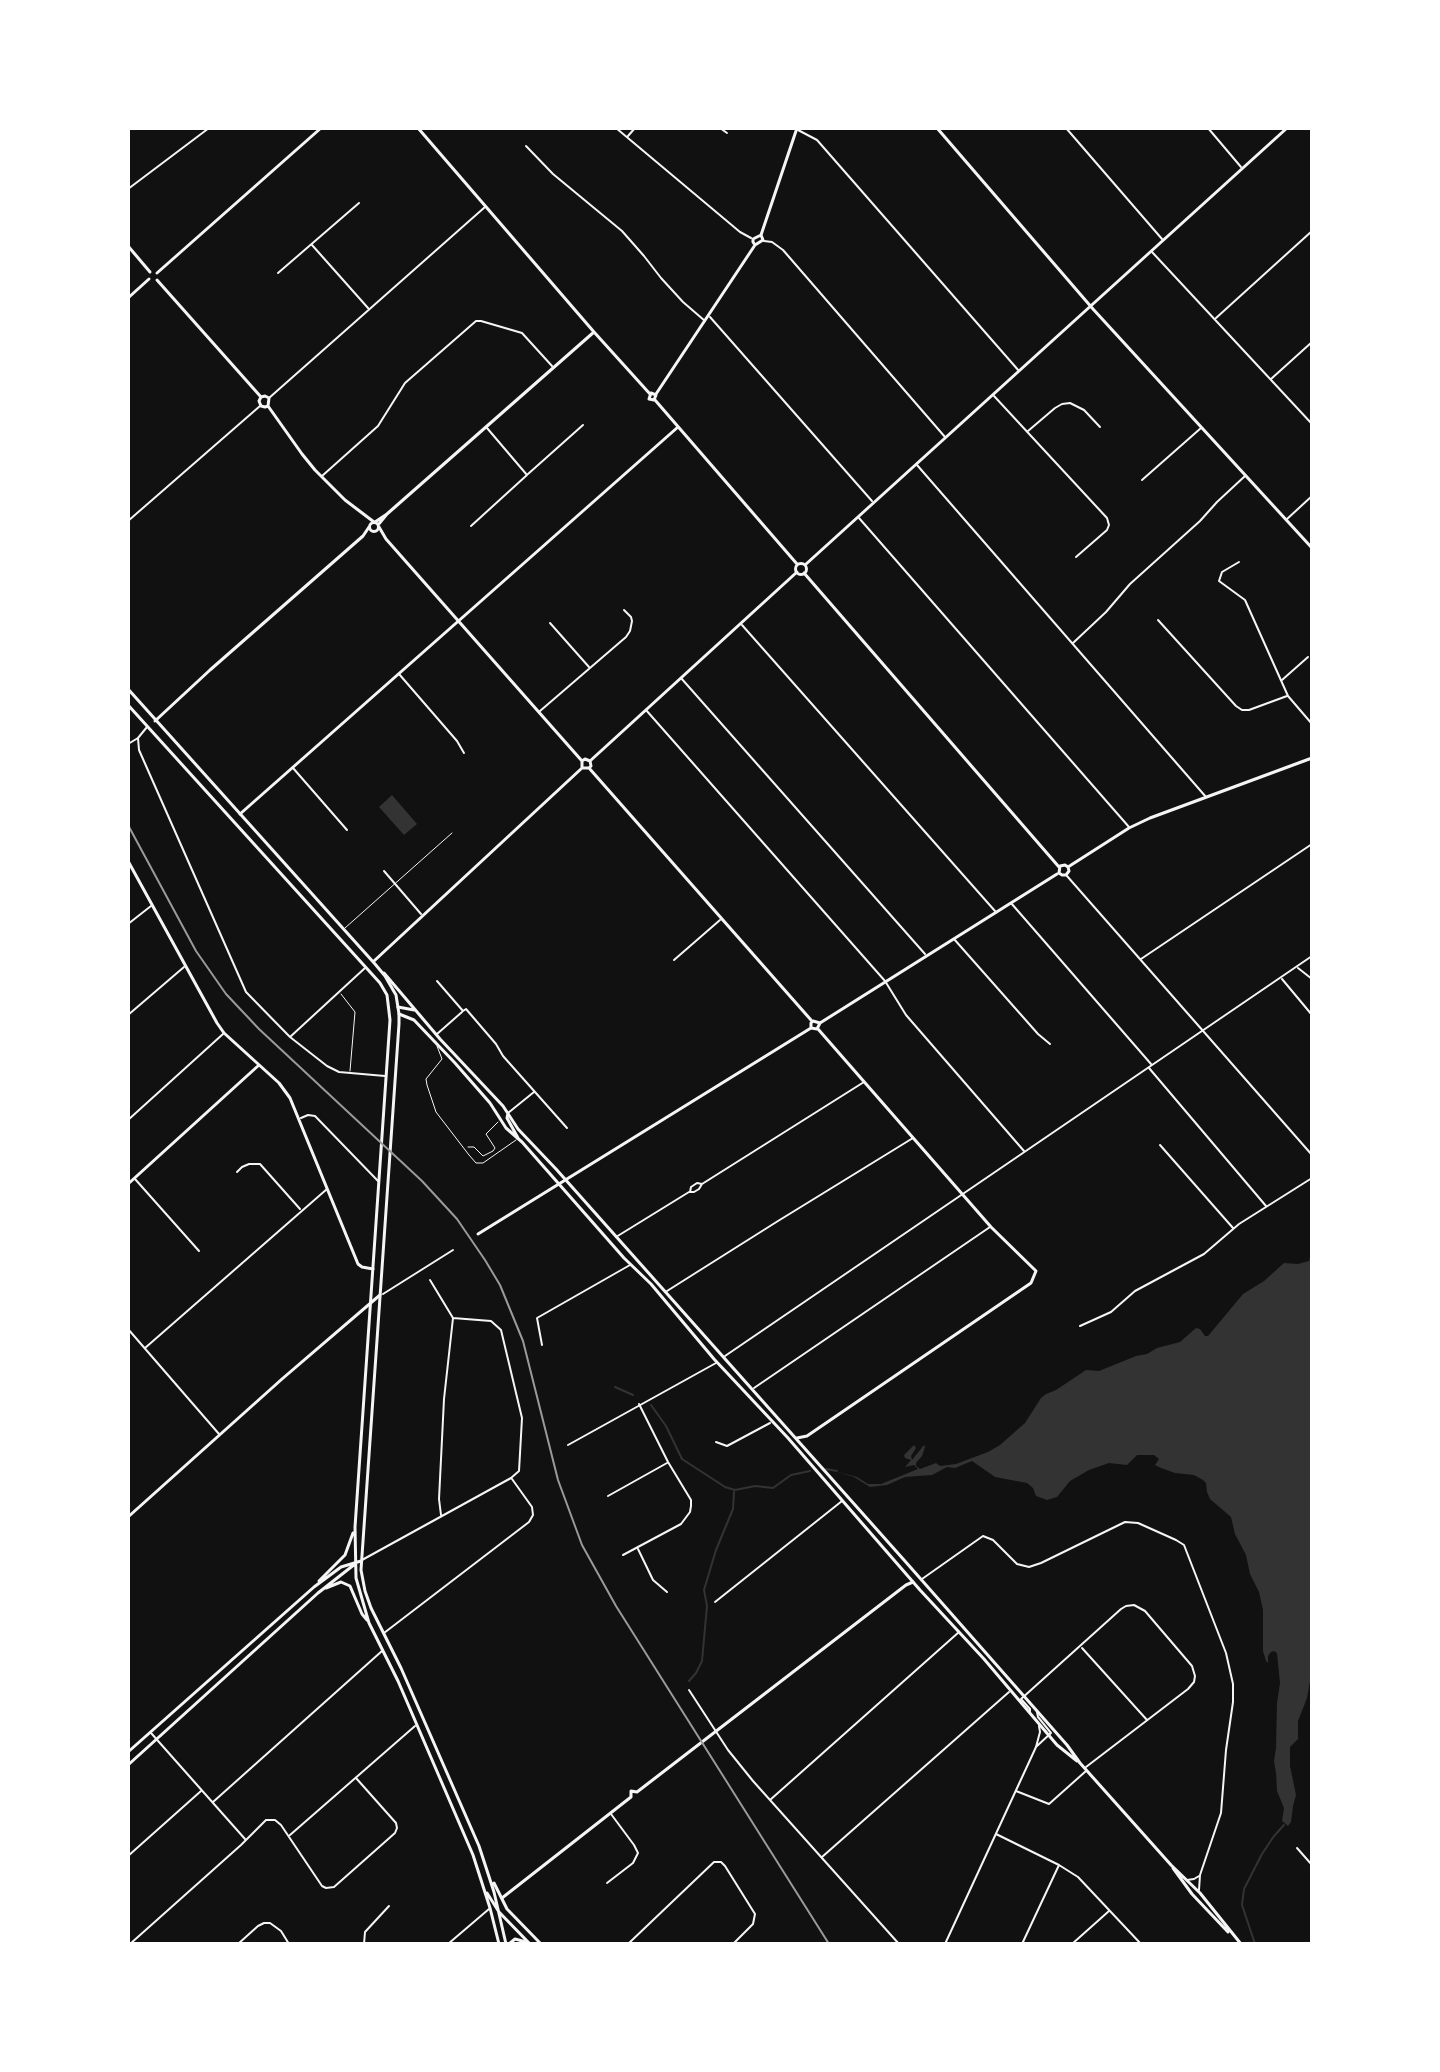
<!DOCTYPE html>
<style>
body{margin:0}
#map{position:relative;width:1440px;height:2072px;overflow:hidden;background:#111;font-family:Lato,sans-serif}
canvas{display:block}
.frame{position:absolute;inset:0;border:130px solid #fff;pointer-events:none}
</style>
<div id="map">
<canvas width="1440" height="2072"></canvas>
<div class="frame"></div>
</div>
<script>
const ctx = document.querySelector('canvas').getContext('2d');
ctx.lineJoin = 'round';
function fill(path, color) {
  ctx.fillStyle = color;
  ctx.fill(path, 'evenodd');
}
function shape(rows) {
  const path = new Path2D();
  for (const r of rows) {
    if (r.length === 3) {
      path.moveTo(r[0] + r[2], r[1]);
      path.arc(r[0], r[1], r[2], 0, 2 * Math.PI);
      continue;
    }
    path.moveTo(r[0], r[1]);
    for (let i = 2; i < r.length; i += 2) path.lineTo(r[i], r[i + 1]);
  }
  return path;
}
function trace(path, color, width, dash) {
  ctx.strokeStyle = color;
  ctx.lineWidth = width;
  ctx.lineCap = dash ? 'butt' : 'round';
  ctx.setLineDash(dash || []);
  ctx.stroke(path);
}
fill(shape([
 [392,795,417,824,404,835,379,807],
 [1312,1249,1312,1670,1307,1698,1298,1721,1298,1739,1290,1747,1290,1766,1296,1795,1293,1806,1291,1822,1288,1826,1282,1821,1284,1808,1277,1791,1276,1773,1274,1761,1276,1748,1277,1703,1280,1683,1277,1653,1274,1651,1271,1652,1268,1656,1268,1663,1266,1661,1263,1651,1263,1610,1259,1592,1250,1574,1246,1555,1235,1534,1231,1517,1210,1499,1207,1492,1206,1483,1203,1480,1194,1475,1175,1473,1161,1468,1155,1465,1159,1459,1154,1455,1137,1455,1127,1465,1109,1463,1089,1470,1070,1481,1057,1497,1047,1500,1036,1496,1033,1488,1027,1483,995,1477,972,1461,955,1468,947,1467,932,1475,905,1477,887,1485,870,1487,854,1477,834,1471,857,1477,868,1484,881,1484,918,1469,914,1465,905,1467,911,1460,905,1458,904,1455,914,1445,916,1448,911,1456,912,1460,924,1445,925,1447,922,1456,916,1463,916,1466,920,1469,936,1463,940,1466,956,1464,988,1452,1000,1445,1025,1423,1041,1398,1046,1394,1056,1390,1086,1370,1099,1371,1136,1356,1147,1354,1157,1348,1180,1342,1196,1328,1200,1329,1205,1336,1208,1336,1243,1294,1264,1281,1284,1263,1298,1264,1309,1261]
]), '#333');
trace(shape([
 [615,1387,633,1395],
 [651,1405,666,1426,682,1459,725,1487,735,1490,755,1486,773,1488,791,1475,810,1471],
 [826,1469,837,1471],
 [689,1681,696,1673,702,1661,707,1606,704,1590,716,1550,733,1509,734,1492],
 [1255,1944,1242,1905,1244,1889,1262,1854,1274,1836,1284,1825]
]), '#333', 2);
trace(shape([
 [345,928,452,833],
 [341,994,355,1012,350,1071],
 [437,1046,442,1059,426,1079,427,1085,436,1112,469,1155,476,1163,483,1163,516,1140],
 [468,1147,474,1147,483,1156,493,1151,495,1148,486,1134,498,1122]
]), '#f5f5f5', 1);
trace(shape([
 [616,128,740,232,751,238],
 [720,128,727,133],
 [1066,128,1162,239],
 [1208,128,1241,167],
 [798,130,817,140,1019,371],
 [628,136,635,128],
 [526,146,553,174,622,231,644,256,661,278,683,302,705,321],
 [128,189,209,128],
 [764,241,772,242,783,250,945,437],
 [312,245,368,308],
 [1152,252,1312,424],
 [278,273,359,203],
 [710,317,872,501],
 [1216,318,1312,231],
 [1271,379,1312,342],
 [994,396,1107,518,1109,525,1107,530,1076,557],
 [269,398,485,207],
 [1028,431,1055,408,1062,404,1070,403,1084,410,1100,427],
 [917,465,1206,797],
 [528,474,583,425],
 [322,476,378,426,405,383,476,321,481,321,522,333,552,366],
 [1142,480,1201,428],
 [859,518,1129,827],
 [1287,519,1312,496],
 [128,521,260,406],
 [471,526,527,475,487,428],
 [1239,562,1222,572,1219,581,1245,600,1288,696,1312,724],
 [1158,620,1236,706,1242,710,1249,710,1287,696],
 [550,623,589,667],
 [742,625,995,911],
 [1073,643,1106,612,1130,584,1200,521,1217,502,1245,476],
 [399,674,457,741,464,753],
 [681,678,925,954],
 [1282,680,1308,657],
 [646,710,885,981,906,1015,1024,1151],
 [540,711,626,637,630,631,632,621,631,617,624,610],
 [138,738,139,750,246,992,290,1037,327,1066,339,1072,385,1076],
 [128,744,138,738,147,727],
 [293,768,347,830],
 [384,871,421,914],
 [1067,876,1312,1155],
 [1011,903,1151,1064],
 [128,924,151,906],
 [954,939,1038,1034,1050,1044],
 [1141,959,1312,844],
 [674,960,720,920],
 [1298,968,1312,979],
 [1282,979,1312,1015],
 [437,981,463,1011,466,1009,496,1044,503,1056,567,1128],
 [128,1015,184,967],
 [437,1034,462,1012],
 [290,1037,365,968],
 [1149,1068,1266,1206],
 [508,1113,534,1092],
 [301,1118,308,1115,315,1116,378,1181],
 [128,1120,223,1034],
 [1160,1145,1233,1228],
 [237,1172,242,1167,249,1164,260,1164,300,1209],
 [135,1179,199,1251],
 [702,1184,697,1183,691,1187,690,1192,694,1192,699,1189,702,1184,864,1082],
 [616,1237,689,1192],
 [430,1280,453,1318,444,1399,439,1499,441,1515],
 [667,1291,778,1221,913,1138],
 [383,1294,453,1250],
 [1080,1326,1111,1312,1135,1291,1204,1254,1239,1224,1312,1178],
 [128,1329,219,1434],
 [542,1345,537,1318,630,1265],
 [145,1348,327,1189],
 [725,1356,1312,956],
 [754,1388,990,1227],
 [716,1442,727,1446,770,1423],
 [568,1445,716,1363],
 [608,1496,667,1463],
 [638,1549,653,1580,667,1592],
 [623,1555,681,1524,690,1512,691,1506,691,1500,668,1462,639,1404],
 [362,1560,511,1478,519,1471,522,1418,501,1330,491,1321,453,1318],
 [922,1579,983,1536,993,1540,1017,1564,1029,1567,1041,1563,1125,1522,1138,1523,1176,1540,1184,1545,1226,1653,1233,1684,1233,1702,1226,1750,1221,1813,1200,1875,1199,1890],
 [715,1602,842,1501],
 [384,1633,529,1522,533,1515,532,1507,512,1479],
 [1082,1648,1147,1720],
 [689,1690,728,1750,753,1781,899,1944],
 [1030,1713,1030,1709,1021,1699,1121,1609,1126,1606,1134,1605,1145,1611,1192,1666,1195,1676,1194,1682,1188,1689,1086,1767],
 [151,1733,245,1839],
 [1037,1746,1051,1733,1038,1717,1037,1712],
 [1016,1791,1049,1804,1086,1771],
 [770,1800,959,1632],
 [213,1802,382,1651],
 [996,1834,1059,1865,1078,1877,1141,1944],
 [290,1835,415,1726],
 [1297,1848,1312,1865],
 [128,1856,201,1791],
 [822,1857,1009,1692],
 [1187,1880,1194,1879,1199,1876],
 [607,1883,633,1863,638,1853,634,1845,611,1814],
 [130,1944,241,1845,266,1820,275,1820,281,1825,322,1886,326,1888,334,1887,395,1833,397,1828,396,1823,356,1778],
 [238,1944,258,1926,264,1923,270,1923,281,1931,289,1944],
 [364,1944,365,1932,389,1906],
 [448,1944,489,1909],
 [628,1944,714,1862,721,1862,725,1866,755,1914,753,1924,733,1944],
 [945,1944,1036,1747,1040,1732,1039,1726],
 [1022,1944,1059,1865],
 [1072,1944,1109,1911]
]), '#f5f5f5', 2);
trace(shape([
 [418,128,594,332,650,394],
 [937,128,1093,309,1312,548],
 [761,235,797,128],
 [128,246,150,272],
 [157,273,321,128],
 [157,280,261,397],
 [128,298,149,279],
 [651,393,656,395,654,400,649,399,651,393],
 [656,394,755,245,763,240,761,235,753,239,753,242,755,245],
 [655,400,797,564],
 [268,406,265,407,261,406,259,401,261,397,265,396,269,398,268,406,302,454,315,470,345,500,374,522],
 [375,522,387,514,594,332],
 [374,527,4.5],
 [378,525,387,514],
 [379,527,386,539,582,761],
 [801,569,5.5],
 [805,565,1287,128],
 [804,573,1059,867],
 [155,721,210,670,363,536,369,527],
 [590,761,585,759,582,761,582,768,589,768,591,766,590,761,797,572],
 [589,768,811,1020],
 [240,814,678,427],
 [128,861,217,1023,224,1033,279,1083,290,1098,358,1264,362,1267,373,1269],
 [1068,867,1065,865,1060,866,1059,873,1062,875,1066,875,1069,871,1068,867,1129,828,1150,818,1312,758],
 [374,961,582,768],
 [820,1023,1057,874],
 [128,1184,259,1065],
 [478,1234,811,1028,817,1029,820,1023,813,1021,811,1023,811,1028],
 [797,1438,807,1436,1031,1283,1036,1271,991,1227,818,1029],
 [128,1517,282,1379,380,1295],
 [502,1898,631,1797,631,1791,637,1792,906,1585,913,1582]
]), '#f5f5f5', 3);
trace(shape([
 [384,973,440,1039,503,1106,518,1129,556,1169,904,1560,1067,1745,1080,1763,1171,1865,1200,1893,1241,1944],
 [398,1007,414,1010],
 [399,1014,414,1020,455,1063,490,1103,506,1128,522,1142,624,1258,651,1284,714,1359,788,1438,920,1590,984,1659,1057,1745,1077,1761],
 [508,1113,507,1118,518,1138],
 [1173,1868,1192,1894,1228,1932]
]), '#f5f5f5', 3);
trace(shape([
 [128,689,375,964,385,976,396,995,399,1014,399,1024,361,1570,365,1591,371,1608,401,1668,479,1846,494,1892,506,1944],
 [128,705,380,983,387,995,390,1020,355,1527,356,1578,369,1623,398,1681,473,1855,490,1908,499,1944],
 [319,1581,345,1555,353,1533],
 [326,1588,341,1582,350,1586,362,1614,367,1620],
 [128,1752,314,1587,341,1567,361,1561],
 [128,1765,318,1593,355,1564],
 [494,1883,507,1909,541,1944],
 [487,1893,499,1912,530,1944],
 [509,1944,515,1939,526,1942]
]), '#f5f5f5', 3);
trace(shape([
 [128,825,196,951,226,994,259,1029,422,1181,457,1219,485,1260,500,1285,523,1341,558,1480,582,1545,616,1606,829,1944]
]), '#9a9a9a', 2);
</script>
